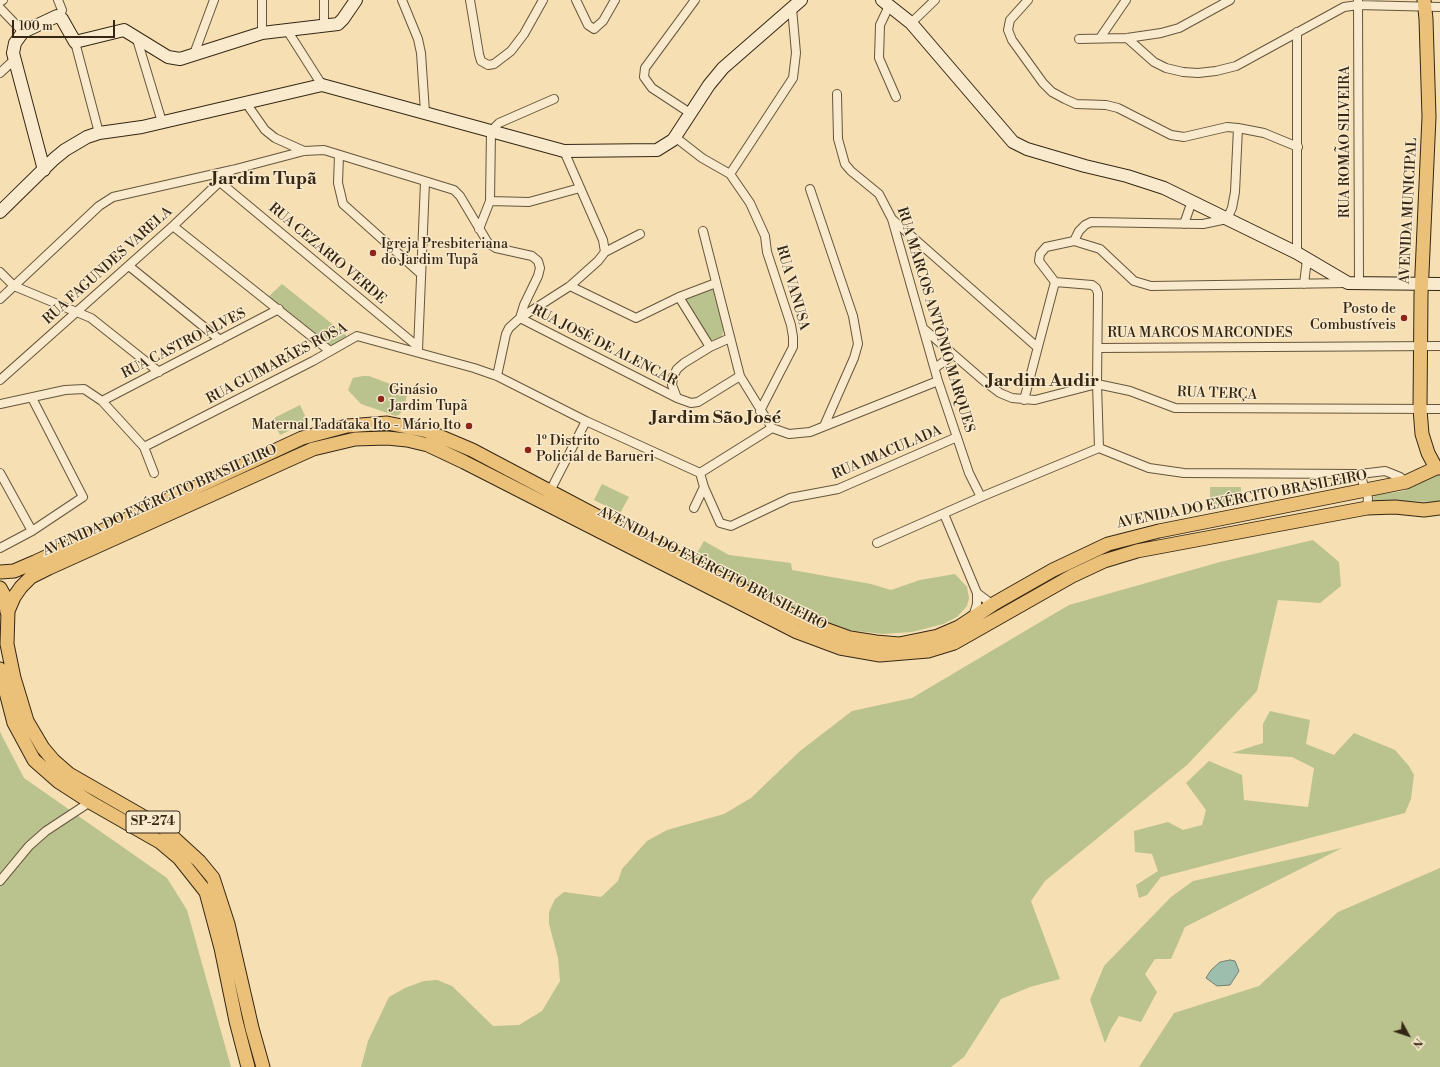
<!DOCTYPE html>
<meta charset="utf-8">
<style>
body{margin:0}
#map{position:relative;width:1440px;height:1067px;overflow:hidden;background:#f6dfb2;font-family:"Libre Bodoni",serif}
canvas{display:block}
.north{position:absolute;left:1388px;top:1015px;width:40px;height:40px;-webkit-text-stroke:3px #f9eacd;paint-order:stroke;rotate:130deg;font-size:11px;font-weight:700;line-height:16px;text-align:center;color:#352714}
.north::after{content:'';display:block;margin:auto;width:14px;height:18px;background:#352714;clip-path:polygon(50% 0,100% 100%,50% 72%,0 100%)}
.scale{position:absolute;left:12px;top:20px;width:103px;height:18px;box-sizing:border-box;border:2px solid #352714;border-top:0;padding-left:5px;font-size:12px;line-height:14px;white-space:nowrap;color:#352714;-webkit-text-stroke:3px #f9eacd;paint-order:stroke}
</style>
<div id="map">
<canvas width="1440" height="1067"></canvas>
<div class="north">N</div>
<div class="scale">100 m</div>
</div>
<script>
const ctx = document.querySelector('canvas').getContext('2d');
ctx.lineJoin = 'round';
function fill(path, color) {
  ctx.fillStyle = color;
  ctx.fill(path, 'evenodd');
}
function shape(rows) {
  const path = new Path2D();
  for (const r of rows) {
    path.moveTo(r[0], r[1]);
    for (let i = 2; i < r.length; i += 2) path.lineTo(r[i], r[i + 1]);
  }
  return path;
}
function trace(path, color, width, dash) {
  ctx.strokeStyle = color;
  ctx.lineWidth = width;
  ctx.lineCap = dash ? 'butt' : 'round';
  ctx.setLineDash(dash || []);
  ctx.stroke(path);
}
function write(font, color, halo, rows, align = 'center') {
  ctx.font = font + ' "Libre Bodoni",serif';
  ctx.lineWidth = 3;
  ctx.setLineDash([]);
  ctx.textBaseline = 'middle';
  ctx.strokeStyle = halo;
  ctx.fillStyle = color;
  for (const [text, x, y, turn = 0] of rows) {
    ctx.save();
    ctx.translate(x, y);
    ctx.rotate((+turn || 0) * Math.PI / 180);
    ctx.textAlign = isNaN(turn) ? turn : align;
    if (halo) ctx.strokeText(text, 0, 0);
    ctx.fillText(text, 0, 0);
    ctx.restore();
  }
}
fill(shape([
 [282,284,346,335,346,337,332,346,326,345,268,297],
 [714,288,724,327,722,337,715,340,711,340,685,299,686,297],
 [363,376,369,376,398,387,407,394,405,406,400,414,396,416,361,404,348,390,353,378],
 [300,405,308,422,280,435,272,419],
 [1440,473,1440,502,1376,501,1372,499,1375,495,1404,491,1431,476],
 [602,484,629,497,620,513,594,500],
 [1210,487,1241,487,1241,505,1210,505],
 [1313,540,1339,562,1341,586,1320,603,1278,600,1257,691,1187,765,1045,881,1031,901,1060,979,1030,987,1001,999,964,1057,951,1067,361,1067,368,1041,389,997,405,988,424,981,437,980,452,986,493,1026,519,1025,542,1011,560,981,558,958,549,924,549,912,555,899,564,892,601,897,618,881,622,869,647,841,667,830,724,814,751,798,800,751,852,711,912,698,1069,605,1220,562],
 [704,541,729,555,791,563,792,570,871,584,891,590,920,580,955,574,967,587,969,598,967,606,957,617,943,624,912,632,883,634,846,630,822,623,694,558],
 [1270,711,1310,720,1306,744,1334,755,1354,733,1395,750,1409,766,1414,775,1411,799,1405,813,1161,877,1147,895,1139,898,1136,885,1158,871,1152,854,1135,852,1134,831,1168,822,1183,830,1202,825,1206,810,1186,783,1209,761,1242,775,1244,800,1308,807,1314,768,1292,757,1232,753,1263,743,1263,724],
 [0,732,24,778,167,878,187,910,231,1067,0,1067],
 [1342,848,1185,927,1171,959,1155,959,1145,974,1157,992,1141,1022,1119,1016,1111,1029,1105,1043,1090,1000,1104,966,1171,897,1193,881],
 [1440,868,1440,1067,1139,1067,1174,1013,1259,986,1338,912]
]), '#bac28e');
const water = shape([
 [1230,960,1235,961,1239,971,1230,985,1217,986,1206,978,1211,970,1220,962,1230,960]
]);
fill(water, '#9dbdad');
trace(water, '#738170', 1);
const street = shape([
 [58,0,62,10,60,17],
 [324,0,324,26],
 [402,0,418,39,421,53,425,112],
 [470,0,479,54,481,61,488,65,494,64,511,51,524,34,543,0],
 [576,0,588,25,594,29,603,21,615,0],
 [1028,0,1010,20,1008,30,1012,40,1043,83,1052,92,1065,99,1076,104,1106,105,1118,108,1171,135,1184,137,1227,127,1238,128,1264,133,1298,147],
 [1358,0,1359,284],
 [0,2,3,0],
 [889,6,880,25,879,58,896,97],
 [0,8,23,32],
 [911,23,935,0],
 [287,30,322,85],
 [262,33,262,0],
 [136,36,162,122],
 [1100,38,1126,0],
 [1127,38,1154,62,1166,68,1183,72,1198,73,1216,71,1236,66,1344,7,1358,5,1440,7],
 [1079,39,1127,38,1161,33,1179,28,1230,0],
 [75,42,99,133],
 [194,54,214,0],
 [0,73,14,60],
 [837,94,838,139,845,164,851,171,879,194,892,219,938,381,969,473,981,497],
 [246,103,265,130,275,138,304,151],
 [690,113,652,88,644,77,645,68,695,0],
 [675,137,702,158,730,174,793,78,796,53,792,8],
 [339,155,338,183,343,204,420,273],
 [730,174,750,203,765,236,767,252,791,325,793,337,793,347,760,411],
 [221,183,417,346],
 [810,189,853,316,858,344,854,358,824,426],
 [490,201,529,202,580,188],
 [892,219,1037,347],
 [1184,224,1192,201],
 [173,226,330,351],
 [479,229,490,201,491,131,499,123,554,99],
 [703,231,740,376,772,428],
 [1074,241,1079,231,1085,225,1091,222,1203,224,1227,219,1232,208,1235,192,1238,128],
 [605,252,640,234],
 [1297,253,1297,32],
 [129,266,220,340],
 [0,272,14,286,91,318,159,372],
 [1055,282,1039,261,1040,254,1046,247,1074,241,1100,249,1134,281,1151,286,1347,283],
 [1055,282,1092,285,1096,288,1098,293,1097,384,1099,448],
 [1304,284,1307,259],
 [570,286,636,318,679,297,716,283],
 [679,297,710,347],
 [0,299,99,206,113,197,232,170,304,151,324,150,454,190,460,196,488,243,496,248,532,256,538,261,540,268,538,276,524,305,520,318,509,328,506,334,497,376],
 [520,318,570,286,598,261,605,252,603,240,564,151],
 [520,318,677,398],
 [924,329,984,381,1000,393,1012,398,1035,400,1097,384,1130,391,1175,408,1440,409],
 [730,338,710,347,684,363,677,369,673,377,672,385,677,398,691,403,698,402,740,376],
 [1098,348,1440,346],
 [418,350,425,182],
 [935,368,953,355],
 [0,380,173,226,232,170],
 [1024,400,1055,282],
 [102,401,279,309],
 [0,404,65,390,84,389,102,401,144,447,154,473],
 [772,428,789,434,810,432,938,381],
 [144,447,313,361,357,336,474,368,497,376,586,421,700,473],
 [0,473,32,531],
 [700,473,704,487,720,523,731,526,790,498,838,489,957,437],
 [700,473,772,428],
 [1360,474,1368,498,1367,508],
 [548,495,586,421],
 [694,508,704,487],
 [944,514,977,593,989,602,995,603],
 [877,543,981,497,1099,448,1149,468,1184,473,1360,474,1385,471,1400,477,1406,482],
 [0,548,32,531,83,497,32,398],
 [973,617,977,604,977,593],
 [0,881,29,846,46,831,90,802]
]);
const secondary = shape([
 [882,0,911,23,1013,142,1027,149,1085,166,1127,176,1164,188,1297,253,1348,283,1440,284],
 [44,170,13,53,15,43,23,32,57,16,62,19,75,42,124,30,168,57,180,59,262,33,338,24,343,19,356,0],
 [0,212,54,159,65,150,87,137,99,133,142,127,322,85,564,151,657,150,673,140,709,85,723,68,801,0]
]);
const primary = shape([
 [1424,0,1426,19,1429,117,1421,295,1420,409,1422,434,1428,453,1436,468],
 [0,572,14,571,35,562,302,438,347,426,387,423,427,431,472,450,625,531,806,622,850,638,876,642,899,644,938,636,959,627,995,603,1053,570,1108,544,1159,531,1406,482,1436,468,1440,468],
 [0,588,5,597,7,612],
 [0,669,14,723,34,760,59,782,90,802,160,842,179,858,206,892,221,948,236,1021,248,1067],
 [263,1067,252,1028,228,924,213,878,199,861,163,828,69,774,54,761,43,748,27,721,14,678,7,644,8,611,14,597,21,587,31,577,49,568,313,449,355,439,387,438,407,440,428,445,464,462,797,632,840,648,880,655,928,651,954,643,1072,576,1104,561,1137,551,1367,508,1395,507,1424,510,1440,508]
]);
trace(street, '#65553c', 10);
trace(secondary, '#352714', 14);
trace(primary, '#352714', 15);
trace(street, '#f9eacd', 8);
trace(secondary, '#f9eacd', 12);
trace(primary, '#ebc079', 13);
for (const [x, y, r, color] of [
 [373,253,4,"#8f2418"],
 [1404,318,4,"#8f2418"],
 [381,399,4,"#8f2418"],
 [469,426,4,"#8f2418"],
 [528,450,4,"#8f2418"]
]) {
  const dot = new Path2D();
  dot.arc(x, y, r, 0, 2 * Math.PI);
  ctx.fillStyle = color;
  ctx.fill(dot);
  trace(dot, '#f9eacd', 1.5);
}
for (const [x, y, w] of [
 [153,822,54]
]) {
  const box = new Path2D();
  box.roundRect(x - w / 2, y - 11, w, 22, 3);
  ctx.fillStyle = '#f9eacd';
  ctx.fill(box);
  trace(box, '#352714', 1);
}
write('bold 13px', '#352714', null, [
 ["SP-274",153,822]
]);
write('14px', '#352714', '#f9eacd', [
 ["RUA ROMÃO SILVEIRA",1346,142,-90],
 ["AVENIDA MUNICIPAL",1409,211,-87],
 ["RUA CEZARIO VERDE",327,254,40],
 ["RUA FAGUNDES VARELA",108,266,-42],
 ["RUA VANUSA",792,288,74],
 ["RUA MARCOS ANTÔNIO MARQUES",935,320,73],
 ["RUA MARCOS MARCONDES",1200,334],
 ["RUA CASTRO ALVES",184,344,-27],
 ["RUA JOSÉ DE ALENCAR",604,346,27],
 ["RUA GUIMARÃES ROSA",277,364,-28],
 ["RUA TERÇA",1217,394,2],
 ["RUA IMACULADA",887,453,-23],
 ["AVENIDA DO EXÉRCITO BRASILEIRO",1242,500,-11],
 ["AVENIDA DO EXÉRCITO BRASILEIRO",160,501,-24],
 ["AVENIDA DO EXÉRCITO BRASILEIRO",712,569,27]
]);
write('14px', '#352714', '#f9eacd', [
 ["Igreja Presbiteriana",381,245],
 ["do Jardim Tupã",381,261],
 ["Posto de",1396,310,"right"],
 ["Combustíveis",1396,326,"right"],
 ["Ginásio",389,391],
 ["Jardim Tupã",389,407],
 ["Maternal Tadataka Ito - Mário Ito",461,426,"right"],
 ["1º Distrito",536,442],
 ["Policial de Barueri",536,458]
], 'left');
write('bold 18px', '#352714', '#f9eacd', [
 ["Jardim Tupã",264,180],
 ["Jardim Audir",1043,382],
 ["Jardim São José",716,419]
]);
</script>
